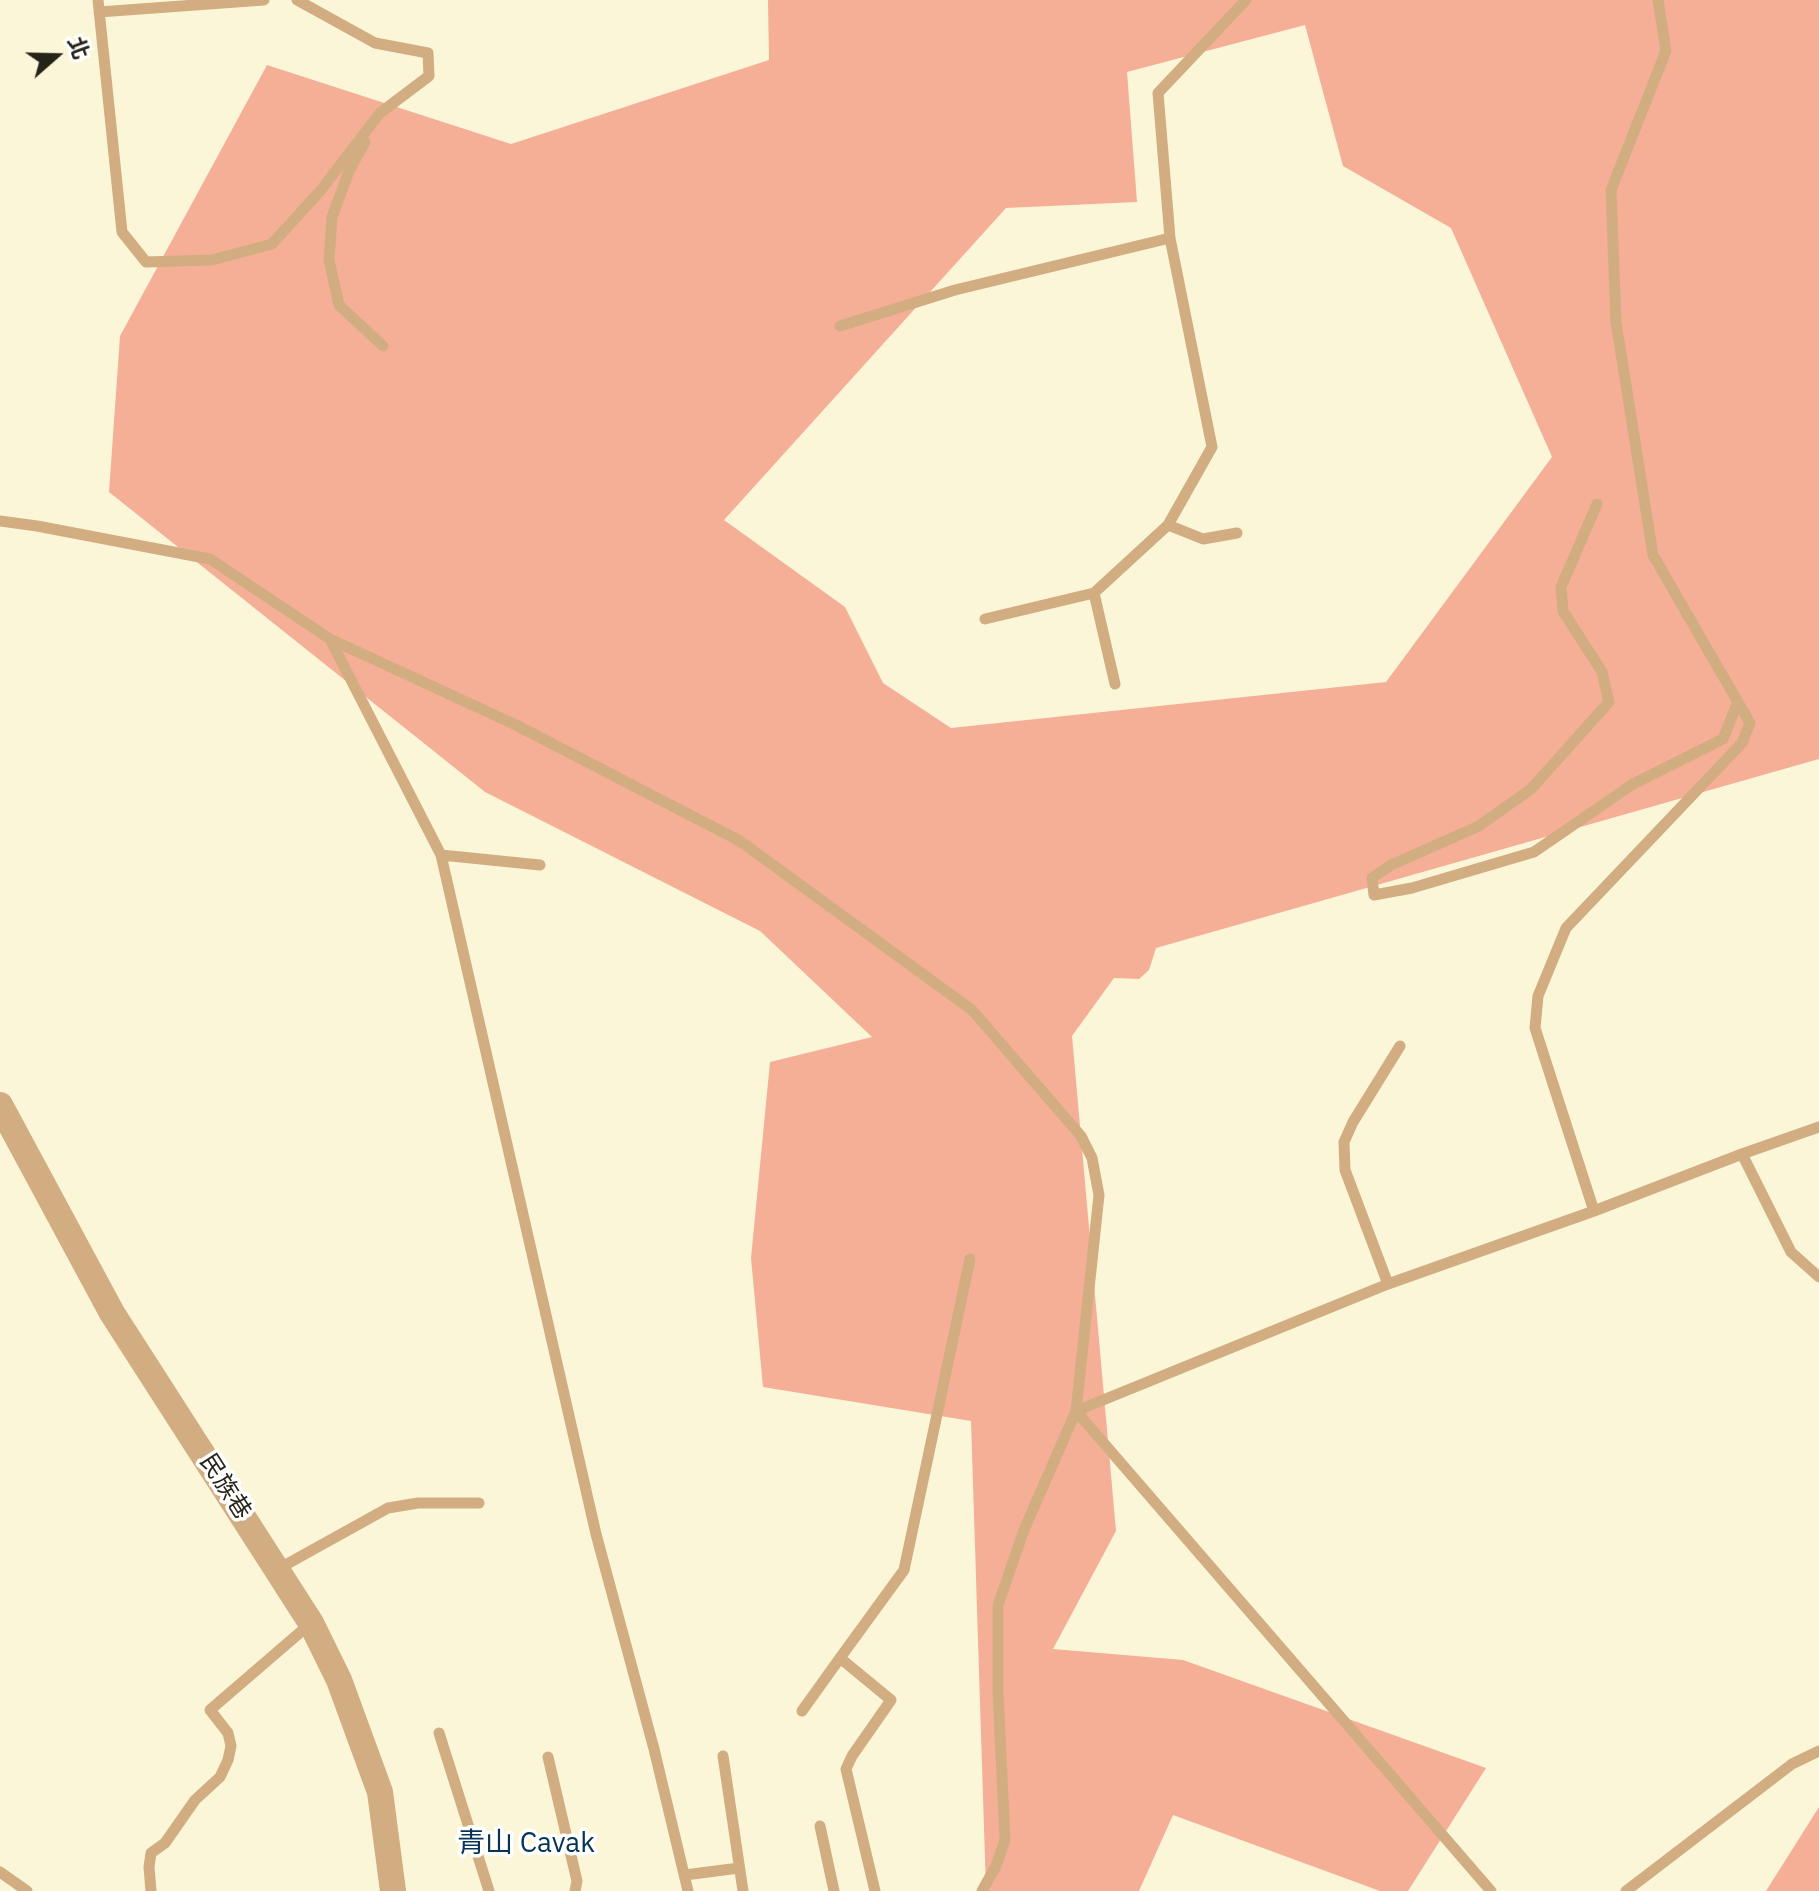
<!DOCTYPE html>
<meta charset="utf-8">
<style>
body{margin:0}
#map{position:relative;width:1819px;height:1891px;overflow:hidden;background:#fbf6d8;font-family:"IBM Plex Sans","Noto Sans TC",sans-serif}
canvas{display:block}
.north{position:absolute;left:16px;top:16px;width:80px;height:80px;-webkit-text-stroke:6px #fff;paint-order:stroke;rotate:70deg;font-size:22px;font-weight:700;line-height:32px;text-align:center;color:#262419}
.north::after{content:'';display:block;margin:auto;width:28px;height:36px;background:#262419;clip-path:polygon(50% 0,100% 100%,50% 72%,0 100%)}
</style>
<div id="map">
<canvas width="1819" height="1891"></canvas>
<div class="north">北</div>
</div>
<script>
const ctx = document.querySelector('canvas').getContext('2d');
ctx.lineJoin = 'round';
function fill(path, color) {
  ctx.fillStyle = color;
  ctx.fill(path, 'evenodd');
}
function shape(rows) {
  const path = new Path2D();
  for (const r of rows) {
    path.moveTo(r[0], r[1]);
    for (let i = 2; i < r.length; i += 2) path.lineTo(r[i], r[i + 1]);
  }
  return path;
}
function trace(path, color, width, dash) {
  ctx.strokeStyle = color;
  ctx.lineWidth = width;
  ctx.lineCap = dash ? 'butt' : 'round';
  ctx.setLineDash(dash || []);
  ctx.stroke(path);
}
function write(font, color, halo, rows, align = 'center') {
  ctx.font = font + ' "IBM Plex Sans","Noto Sans TC",sans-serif';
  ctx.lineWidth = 7;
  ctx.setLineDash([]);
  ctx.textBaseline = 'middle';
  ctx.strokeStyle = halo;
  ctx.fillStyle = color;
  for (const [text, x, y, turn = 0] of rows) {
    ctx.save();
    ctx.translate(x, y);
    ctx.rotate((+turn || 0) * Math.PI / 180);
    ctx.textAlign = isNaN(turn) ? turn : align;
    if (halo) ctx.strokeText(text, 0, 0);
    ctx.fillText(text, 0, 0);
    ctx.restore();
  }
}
fill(shape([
 [768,0,1819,0,1819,759,1156,948,1149,970,1139,979,1114,978,1072,1036,1116,1531,1053,1649,1183,1660,1486,1768,1408,1891,1380,1891,1173,1815,1139,1891,986,1891,971,1421,763,1387,751,1258,770,1062,872,1037,760,931,485,792,109,492,120,336,267,65,511,144,769,60],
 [1305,25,1343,166,1451,228,1552,457,1386,682,951,728,883,683,845,607,724,520,1006,208,1137,202,1127,72],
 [1819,1807,1819,1891,1766,1891]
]), '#f5af97');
trace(shape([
 [98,0,122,232,146,262,212,260,272,244,321,190,380,113,429,76,428,53,375,43,297,0],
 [99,12,264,0],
 [365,142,349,171,332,217,329,260,339,305,383,346],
 [840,326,955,290,1170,238],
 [1597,504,1561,587,1563,611,1602,672,1609,702,1531,789,1479,826,1391,865,1372,878,1374,895,1412,888,1534,852,1633,784,1723,739,1737,704],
 [0,521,37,526,210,559,330,639,441,855,596,1534,654,1749,688,1891],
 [1168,525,1203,539,1237,533],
 [1094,593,1115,684],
 [985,619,1094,593,1168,525,1212,447,1170,238,1158,93,1246,0],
 [330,639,516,725,740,841,972,1010,1081,1136,1092,1158,1099,1195,1076,1411,1491,1891],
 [441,855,540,865],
 [1742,1154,1819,1127],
 [1594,1211,1535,1028,1538,996,1566,928,1742,743,1750,723,1653,555,1616,322,1611,190,1666,51,1658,0],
 [1388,1284,1345,1170,1344,1142,1353,1122,1400,1046],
 [278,1569,388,1508,418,1503,479,1503],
 [802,1711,840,1658],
 [439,1733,489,1891],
 [723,1756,743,1891],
 [548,1757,577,1881,575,1891],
 [820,1826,834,1891],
 [0,1872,27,1891],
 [685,1875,739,1868],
 [151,1891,149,1867,151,1853,165,1843,195,1800,220,1777,228,1760,231,1746,228,1733,210,1710,311,1623],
 [875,1891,846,1769,852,1756,891,1700,840,1658,904,1570,970,1259],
 [982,1891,996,1866,1005,1840,998,1692,998,1605,1024,1530,1076,1411,1388,1284,1594,1211,1742,1154,1791,1252,1819,1277],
 [1626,1891,1792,1764,1819,1751]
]), '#d3ad82', 11);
trace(shape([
 [0,1105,112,1313,311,1623,339,1680,380,1792,393,1891]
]), '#d3ad82', 26);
write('24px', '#262419', '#fff', [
 ["民族巷",225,1487,57]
]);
write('28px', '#053458', '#fff', [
 ["青山 Cavak",526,1844]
]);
</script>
